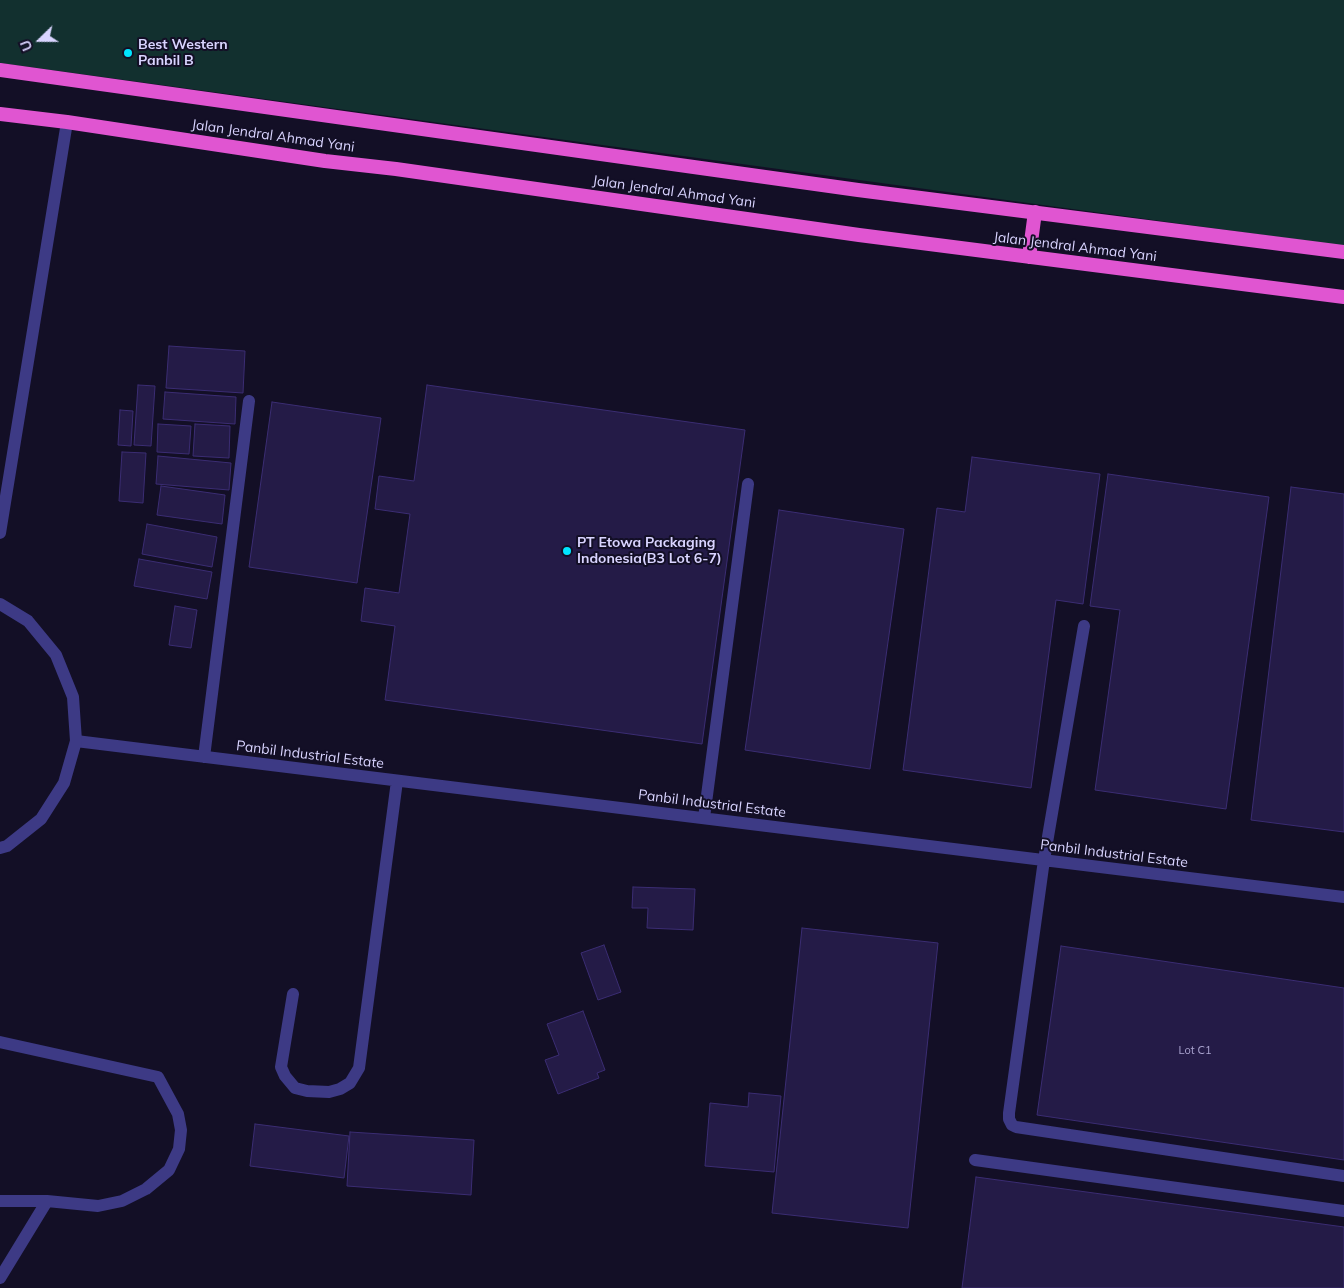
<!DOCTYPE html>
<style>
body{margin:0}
#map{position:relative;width:1344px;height:1288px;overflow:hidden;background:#130f26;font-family:Mulish,sans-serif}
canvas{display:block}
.north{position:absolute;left:15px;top:15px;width:50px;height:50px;-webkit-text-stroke:4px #130f26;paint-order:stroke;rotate:248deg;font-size:14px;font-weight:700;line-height:20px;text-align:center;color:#d9d4ff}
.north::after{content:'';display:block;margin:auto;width:18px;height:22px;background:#d9d4ff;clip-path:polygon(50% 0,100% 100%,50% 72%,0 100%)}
</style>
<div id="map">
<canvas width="1344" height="1288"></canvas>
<div class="north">U</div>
</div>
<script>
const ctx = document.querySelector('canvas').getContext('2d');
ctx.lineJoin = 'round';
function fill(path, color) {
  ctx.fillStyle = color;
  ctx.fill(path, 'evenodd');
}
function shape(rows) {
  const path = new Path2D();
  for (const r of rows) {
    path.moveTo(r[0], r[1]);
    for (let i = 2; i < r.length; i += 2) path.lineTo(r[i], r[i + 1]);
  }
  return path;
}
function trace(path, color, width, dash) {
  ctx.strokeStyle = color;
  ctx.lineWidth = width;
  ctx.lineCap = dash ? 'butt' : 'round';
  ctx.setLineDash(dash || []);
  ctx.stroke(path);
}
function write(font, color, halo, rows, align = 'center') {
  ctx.font = font + ' Mulish,sans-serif';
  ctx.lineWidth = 4;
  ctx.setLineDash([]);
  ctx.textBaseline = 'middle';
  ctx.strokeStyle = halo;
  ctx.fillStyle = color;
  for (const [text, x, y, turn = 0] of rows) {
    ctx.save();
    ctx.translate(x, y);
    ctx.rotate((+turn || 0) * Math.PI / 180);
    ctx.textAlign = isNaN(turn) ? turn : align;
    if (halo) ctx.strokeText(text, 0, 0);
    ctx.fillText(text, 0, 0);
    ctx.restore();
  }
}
fill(shape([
 [0,0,1344,0,1344,246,0,63]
]), '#12302f');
const building = shape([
 [169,346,245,351,243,393,166,388,169,346],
 [138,385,155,386,151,446,134,445,138,385],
 [427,385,745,430,702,744,385,700,395,626,361,621,365,588,399,593,410,514,375,509,379,476,414,481,427,385],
 [165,392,236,397,235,424,163,419,165,392],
 [272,402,381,418,357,583,249,567,272,402],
 [120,410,133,411,131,446,118,445,120,410],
 [158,424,191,426,189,454,157,452,158,424],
 [195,424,230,426,229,458,193,456,195,424],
 [122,452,146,453,143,503,119,501,122,452],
 [158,456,231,463,229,490,156,484,158,456],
 [972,457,1100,474,1083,604,1056,600,1031,788,903,770,937,508,965,512,972,457],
 [1108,474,1269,497,1226,809,1095,790,1120,610,1090,606,1108,474],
 [161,486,225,495,222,524,157,515,161,486],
 [1291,487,1344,494,1344,832,1251,820,1291,487],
 [779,510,904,529,870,769,745,750,779,510],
 [147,524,217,537,212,567,142,554,147,524],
 [139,559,212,572,207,599,134,586,139,559],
 [175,606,197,610,191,648,169,645,175,606],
 [633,887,695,889,693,930,647,928,648,908,632,908,633,887],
 [802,928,938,943,908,1228,772,1213,802,928],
 [604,945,621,992,598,1000,581,953,604,945],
 [1061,946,1344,988,1344,1160,1037,1115,1061,946],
 [583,1011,605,1070,597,1073,599,1078,558,1094,545,1060,559,1055,547,1024,583,1011],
 [749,1093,781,1096,774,1172,705,1166,710,1103,748,1107,749,1093],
 [255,1124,349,1136,344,1178,250,1166,255,1124],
 [350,1132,474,1140,471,1195,347,1186,350,1132],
 [976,1177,1344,1227,1344,1288,962,1288,976,1177]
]);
fill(building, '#241b47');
trace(building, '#3b2d73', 1);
trace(shape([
 [1084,626,1044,860,1009,1113,1009,1119,1012,1125,1016,1127,1344,1176],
 [76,741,1344,897],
 [204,757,249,401],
 [704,818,748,484],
 [293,994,281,1067,285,1076,295,1088,307,1091,329,1092,340,1089,350,1083,359,1068,397,781],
 [975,1160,1344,1211]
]), '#3d3a85', 12);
trace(shape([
 [0,533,67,122],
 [0,604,28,621,56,655,73,697,76,741,64,783,41,819,7,846,0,848],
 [0,1042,158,1077,178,1114,181,1130,179,1149,169,1170,146,1189,122,1201,98,1206,47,1201,0,1201],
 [0,1278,47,1201]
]), '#3d3a85', 12);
trace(shape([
 [0,70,858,190,1344,252],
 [0,114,67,122,325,161,396,169,859,235,1344,297],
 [1029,257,1035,212]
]), '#e055d1', 14);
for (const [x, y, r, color] of [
 [128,53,5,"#00e5ff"],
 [567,551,5,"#00e5ff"]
]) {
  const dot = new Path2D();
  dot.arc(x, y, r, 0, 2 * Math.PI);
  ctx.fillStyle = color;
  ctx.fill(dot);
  trace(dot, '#130f26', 2);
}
write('11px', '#aca6d1', null, [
 ["Lot C1",1195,1051]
]);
write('bold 14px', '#d9d4ff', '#130f26', [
 ["Best Western",138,45],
 ["Panbil B",138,61],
 ["PT Etowa Packaging",577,543],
 ["Indonesia(B3 Lot 6-7)",577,559]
], 'left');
write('14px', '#d9d4ff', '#130f26', [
 ["Jalan Jendral Ahmad Yani",273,136,8],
 ["Jalan Jendral Ahmad Yani",674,192,8],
 ["Jalan Jendral Ahmad Yani",1075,247,7],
 ["Panbil Industrial Estate",310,755,7],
 ["Panbil Industrial Estate",712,804,7],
 ["Panbil Industrial Estate",1114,854,7]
]);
</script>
